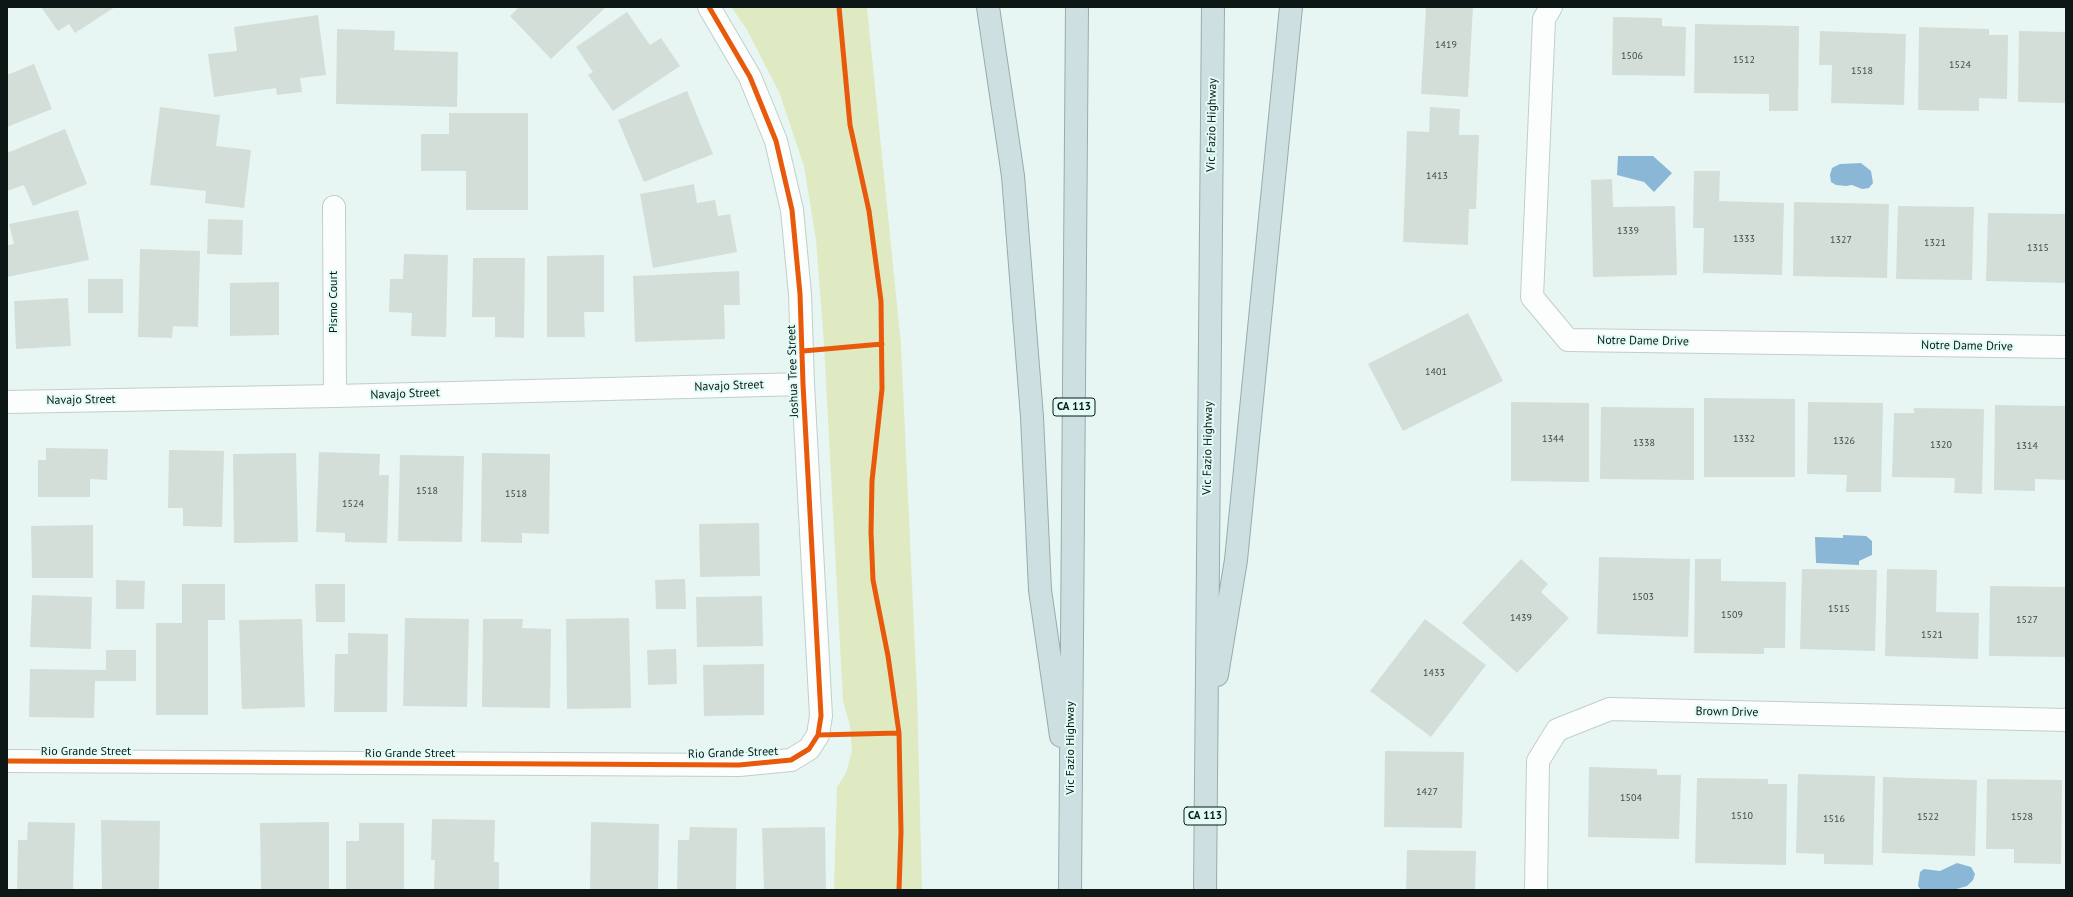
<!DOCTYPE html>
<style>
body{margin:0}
#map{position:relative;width:2073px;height:897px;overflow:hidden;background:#e7f6f2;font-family:"PT Sans",sans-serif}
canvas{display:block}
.frame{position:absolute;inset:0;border:8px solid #0d1715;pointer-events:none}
</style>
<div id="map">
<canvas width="2073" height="897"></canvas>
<div class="frame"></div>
</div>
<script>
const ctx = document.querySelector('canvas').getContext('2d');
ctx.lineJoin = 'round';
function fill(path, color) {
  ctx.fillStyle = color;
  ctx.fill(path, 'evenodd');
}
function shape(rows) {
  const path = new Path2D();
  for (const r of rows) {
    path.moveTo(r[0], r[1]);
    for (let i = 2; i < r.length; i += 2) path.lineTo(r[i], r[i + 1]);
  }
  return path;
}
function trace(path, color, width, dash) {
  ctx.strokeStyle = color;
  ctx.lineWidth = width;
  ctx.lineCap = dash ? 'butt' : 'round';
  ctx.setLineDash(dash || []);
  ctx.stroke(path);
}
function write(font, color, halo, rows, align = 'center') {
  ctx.font = font + ' "PT Sans",sans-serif';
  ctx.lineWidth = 4;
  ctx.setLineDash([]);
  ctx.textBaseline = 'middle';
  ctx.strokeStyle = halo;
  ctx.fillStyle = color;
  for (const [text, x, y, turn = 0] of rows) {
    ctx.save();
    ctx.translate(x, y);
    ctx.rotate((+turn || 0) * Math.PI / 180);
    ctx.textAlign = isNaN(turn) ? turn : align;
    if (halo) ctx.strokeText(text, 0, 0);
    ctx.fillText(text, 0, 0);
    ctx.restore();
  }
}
fill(shape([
 [731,7,867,7,901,345,917,693,922,890,834,890,837,787,846,773,852,751,850,726,843,701,824,344,816,240,804,166,779,92,746,28]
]), '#dfeac2');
fill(shape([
 [1618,156,1653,156,1672,173,1654,192,1644,182,1617,175],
 [1861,163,1871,171,1873,183,1869,188,1862,189,1852,185,1846,186,1836,185,1831,182,1830,175,1832,168,1840,164],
 [1843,535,1866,536,1872,541,1872,555,1859,561,1859,565,1816,563,1815,537,1843,538],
 [1957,863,1971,867,1975,874,1973,880,1967,886,1953,890,1921,890,1918,886,1920,872,1924,869,1940,871]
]), '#8bb7d7');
fill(shape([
 [41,7,115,7,75,33,69,24,58,31],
 [519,7,606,7,551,59,510,16],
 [1426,7,1473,7,1468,97,1421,94],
 [627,12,650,45,661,38,680,66,613,111,588,75,593,72,576,47],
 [318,15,326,75,300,78,302,92,277,95,276,88,214,97,208,54,237,51,234,27],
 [1613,17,1662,18,1662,26,1686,27,1685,76,1612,75],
 [1695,24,1799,26,1798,111,1769,111,1769,94,1694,93],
 [1919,27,1989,29,1989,35,2008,35,2007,99,1979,98,1979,111,1918,110],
 [337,29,395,31,394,50,458,52,457,107,336,104],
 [1820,31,1906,34,1904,105,1831,103,1832,65,1819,65],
 [2019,31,2066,32,2066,103,2018,102],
 [34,64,52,109,7,127,7,75],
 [687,91,713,154,644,182,618,120],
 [160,107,220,115,216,146,251,150,244,208,205,203,206,191,150,185],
 [1430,107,1460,109,1459,135,1479,135,1476,209,1469,209,1468,245,1403,242,1407,131,1429,132],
 [449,113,528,113,528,210,466,210,466,171,421,171,421,134,449,134],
 [65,129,87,184,33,206,24,185,7,191,7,153],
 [1694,171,1720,171,1719,201,1784,203,1782,275,1703,273,1704,228,1693,228],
 [1612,179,1613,207,1675,206,1677,275,1593,277,1591,180],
 [694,184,697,203,715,200,718,216,730,214,737,252,653,268,640,194],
 [1794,202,1889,204,1887,278,1793,276],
 [1898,206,1974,207,1972,280,1896,279],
 [78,210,89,260,7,277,7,245,14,244,9,224],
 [1988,213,2066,214,2066,283,1986,281],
 [208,219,243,220,242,255,207,254],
 [140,249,200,251,198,327,173,326,172,338,138,337],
 [404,254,448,255,446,337,411,336,412,313,389,312,390,279,403,279],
 [604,255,604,312,584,312,585,337,547,337,547,256],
 [473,258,525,258,524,338,495,337,495,317,472,317],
 [739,271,740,305,724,305,725,339,635,342,633,276],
 [88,279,123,279,123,313,88,313],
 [279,282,279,335,230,336,230,283],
 [68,298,71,346,16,349,14,301],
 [1468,313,1503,381,1403,431,1368,364],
 [1704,398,1795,399,1795,477,1704,477],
 [1511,402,1589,403,1589,482,1511,481],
 [1808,402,1883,403,1881,492,1846,492,1847,475,1807,474],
 [1995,405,2066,406,2066,480,2035,479,2035,491,1994,490],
 [1601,407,1694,408,1694,480,1600,479],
 [1914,408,1984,409,1982,494,1954,493,1955,478,1892,477,1894,413,1914,413],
 [46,448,108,449,107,480,90,479,90,497,38,497,38,460,46,460],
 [169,450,224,451,222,527,183,526,183,508,168,508],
 [319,452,380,454,379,475,389,475,387,543,345,542,345,533,316,532],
 [296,453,298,542,234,543,233,454],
 [482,453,550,454,549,534,522,533,522,543,481,542],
 [400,455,464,456,462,542,398,541],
 [759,523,760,576,700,577,699,524],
 [93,525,93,578,32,578,31,526],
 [1599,557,1690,559,1688,637,1597,634],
 [1521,559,1548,584,1541,592,1569,618,1517,673,1462,623],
 [1695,559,1721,559,1721,581,1786,582,1785,648,1764,648,1764,654,1694,653],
 [1802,569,1877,570,1875,651,1800,649],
 [1887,569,1937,570,1936,612,1979,613,1978,659,1885,656],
 [685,579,686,609,656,609,655,580],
 [116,580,145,581,144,609,116,609],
 [182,584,225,584,225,620,208,620,208,715,156,715,156,623,182,623],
 [315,584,345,584,345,622,316,622],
 [1990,586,2066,587,2066,657,1989,656],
 [32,595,92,597,91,649,30,647],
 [762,596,763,646,697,647,696,597],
 [405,618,469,619,467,707,403,706],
 [629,618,631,708,567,709,566,619],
 [302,619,305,707,242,709,239,620],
 [483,619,523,619,522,628,551,629,550,708,482,707],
 [1425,619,1486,665,1431,737,1370,691],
 [348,633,388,634,387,712,334,712,335,654,348,654],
 [676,649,677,684,648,685,647,650],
 [106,650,136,650,136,681,95,681,94,718,29,717,30,669,106,670],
 [764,664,764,715,704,716,703,665],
 [1385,751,1464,752,1462,828,1384,827],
 [1589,767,1657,769,1657,775,1681,775,1679,839,1588,837],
 [1798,774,1875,776,1873,865,1824,864,1824,854,1796,853],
 [1883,777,1977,780,1975,856,1882,853],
 [1697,778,1768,779,1768,784,1787,784,1786,865,1695,863],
 [1987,779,2062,780,2061,864,2014,863,2014,849,1986,849],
 [432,819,495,820,494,862,499,862,499,890,434,890,435,860,431,860],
 [101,820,160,821,159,890,102,890],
 [28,822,75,823,73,890,17,890,18,840,27,840],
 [329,822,329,890,261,890,260,823],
 [591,822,659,824,658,890,590,890],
 [359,823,404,823,404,890,346,890,346,841,359,841],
 [690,827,737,828,736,890,677,890,678,840,689,840],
 [825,827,826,890,764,890,762,828],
 [1407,850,1476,851,1475,890,1406,890]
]), '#d4ded9');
const street = shape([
 [1551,7,1544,19,1532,297,1568,340,2066,347],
 [334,207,335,396],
 [7,402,335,396,803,384],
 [7,761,739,765,791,760,809,749,818,735,821,716,803,384,800,294,792,210,776,141,750,77,709,7],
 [1536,890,1538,761,1557,730,1610,709,2066,720]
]);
const highway = shape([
 [988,7,1013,176,1032,417,1040,590,1061,736],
 [1217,675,1236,560,1291,7],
 [1070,890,1077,7],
 [1205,890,1213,7]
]);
trace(street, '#c2cecb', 24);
trace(highway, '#96adae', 24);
trace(street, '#fbfefd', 22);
trace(highway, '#cedfe1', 22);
trace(shape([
 [839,7,850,125,869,211,881,301,882,389,872,481,871,532,873,580,888,656,899,733,901,832,899,890],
 [803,351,882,344],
 [818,735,899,733],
 [7,761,739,765,791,760,809,749,818,735,821,716,803,384,800,294,792,210,776,141,750,77,709,7]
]), '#e8590c', 5);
write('10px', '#404a47', null, [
 ["1419",1446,45],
 ["1506",1632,56],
 ["1512",1744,60],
 ["1524",1960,65],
 ["1518",1862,71],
 ["1413",1437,176],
 ["1339",1628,231],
 ["1333",1744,239],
 ["1327",1841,240],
 ["1321",1935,243],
 ["1315",2038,248],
 ["1401",1436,372],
 ["1344",1553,439],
 ["1332",1744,439],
 ["1326",1844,441],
 ["1338",1644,443],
 ["1320",1941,445],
 ["1314",2027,446],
 ["1518",427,491],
 ["1518",516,494],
 ["1524",353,504],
 ["1503",1643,597],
 ["1515",1839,609],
 ["1509",1732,615],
 ["1439",1521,618],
 ["1527",2027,620],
 ["1521",1932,635],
 ["1433",1434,673],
 ["1427",1427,792],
 ["1504",1631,798],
 ["1510",1742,816],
 ["1522",1928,817],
 ["1528",2022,817],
 ["1516",1834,819]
]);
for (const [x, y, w] of [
 [1074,407,42],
 [1205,816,42]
]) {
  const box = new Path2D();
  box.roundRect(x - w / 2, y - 9, w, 18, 3);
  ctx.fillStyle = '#e1fcf6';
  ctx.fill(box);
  trace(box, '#0d1715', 1);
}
write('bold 11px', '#0d1715', null, [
 ["CA 113",1074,407],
 ["CA 113",1205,816]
]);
write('12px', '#0d1715', '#e1fcf6', [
 ["Vic Fazio Highway",1212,125,-89],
 ["Pismo Court",334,302,-90],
 ["Notre Dame Drive",1643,341,1],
 ["Notre Dame Drive",1967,346,1],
 ["Joshua Tree Street",793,371,-92],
 ["Navajo Street",729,386,-2],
 ["Navajo Street",405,394,-2],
 ["Navajo Street",81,400,-1],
 ["Vic Fazio Highway",1208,448,-89],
 ["Brown Drive",1727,712,1],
 ["Vic Fazio Highway",1071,748,-90],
 ["Rio Grande Street",86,752],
 ["Rio Grande Street",733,753,-2],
 ["Rio Grande Street",410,754]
]);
</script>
